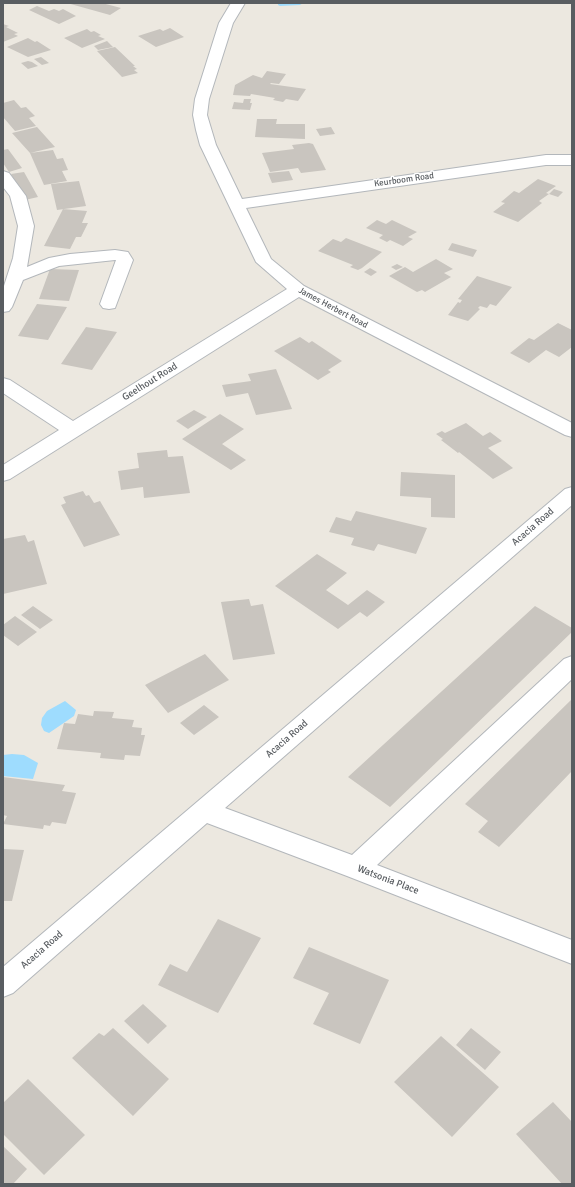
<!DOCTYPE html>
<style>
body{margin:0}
#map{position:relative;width:575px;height:1187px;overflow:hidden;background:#ece8e0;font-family:Signika,sans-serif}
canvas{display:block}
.frame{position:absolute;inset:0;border:4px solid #595d61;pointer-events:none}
</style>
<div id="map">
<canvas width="575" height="1187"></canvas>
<div class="frame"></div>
</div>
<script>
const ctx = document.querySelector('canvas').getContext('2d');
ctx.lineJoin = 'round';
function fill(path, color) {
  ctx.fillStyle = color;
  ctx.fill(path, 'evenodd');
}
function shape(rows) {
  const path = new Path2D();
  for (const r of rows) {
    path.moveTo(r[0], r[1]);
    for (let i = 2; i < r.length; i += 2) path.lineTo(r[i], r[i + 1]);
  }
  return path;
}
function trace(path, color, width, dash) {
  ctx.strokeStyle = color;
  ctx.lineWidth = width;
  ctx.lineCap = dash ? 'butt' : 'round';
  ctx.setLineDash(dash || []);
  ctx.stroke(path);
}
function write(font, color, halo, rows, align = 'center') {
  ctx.font = font + ' Signika,sans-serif';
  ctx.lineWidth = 3;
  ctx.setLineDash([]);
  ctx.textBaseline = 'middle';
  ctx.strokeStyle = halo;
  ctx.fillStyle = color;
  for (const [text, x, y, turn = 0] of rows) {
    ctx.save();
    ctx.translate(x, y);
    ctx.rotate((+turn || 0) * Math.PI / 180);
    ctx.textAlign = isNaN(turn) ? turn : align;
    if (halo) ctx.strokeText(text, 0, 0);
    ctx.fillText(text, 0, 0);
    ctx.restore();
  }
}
fill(shape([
 [65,701,76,710,74,716,49,733,44,731,41,725,42,718,47,711],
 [12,754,24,755,38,763,33,779,3,776,3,755]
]), '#9edcfe');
fill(shape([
 [278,3,303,3,300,5,280,6,278,5,278,3]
]), '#9edcfe');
fill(shape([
 [67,3,102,3,121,8,110,15],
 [37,6,49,11,54,9,59,11,63,9,76,16,59,24,29,10],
 [3,24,9,26,6,27,18,33,14,34,18,36,3,42],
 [170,28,184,37,156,47,138,36,160,29,163,31],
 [87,29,91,32,94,31,101,35,98,36,105,39,82,48,64,38],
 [28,38,35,42,37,41,51,50,28,57,7,47],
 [107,41,113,47,98,50,94,46],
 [115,47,135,66,133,66,137,69,134,70,138,73,122,77,97,51],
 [41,57,49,63,42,65,34,59],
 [28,61,32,62,38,66,28,69,21,63],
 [267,71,286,74,279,84,271,83,270,84,306,89,298,101,286,99,283,102,273,100,275,98,251,94,250,96,233,95,235,85,253,75,262,78],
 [244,99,251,99,250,103,252,103,250,110,232,109,234,102,243,103],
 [14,100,21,108,26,107,35,116,29,118,36,126,15,131,3,117,3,103],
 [257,119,277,119,276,124,305,124,305,139,255,137],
 [37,127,55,147,30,153,12,133],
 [331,127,335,134,320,136,316,129],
 [309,143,313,144,326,170,301,173,298,168,270,172,262,153,294,149,292,145],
 [8,149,22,168,9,172,3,163,3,150],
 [53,150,57,159,63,158,68,170,62,171,67,181,44,185,30,153],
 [289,171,293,180,272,183,268,173],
 [24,172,38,197,25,200,11,174],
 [538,179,556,186,546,193,549,194,539,201,542,203,518,222,493,212,505,203,501,202,514,191,519,193],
 [79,181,86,206,57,210,51,184],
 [554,189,563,192,558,197,549,194],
 [63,209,87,211,82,223,88,223,81,237,76,237,70,249,44,246],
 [377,220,386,224,392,220,417,232,408,237,413,239,403,246,390,240,387,242,379,238,383,235,366,228],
 [346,238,382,252,362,268,358,270,350,267,353,265,318,251,333,239,341,242],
 [452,243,477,250,473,257,448,250],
 [436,259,453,269,444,273,451,277,425,292,422,290,417,292,389,276,405,267,413,272],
 [397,264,403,267,396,270,391,267],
 [370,268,377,272,371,276,364,272],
 [50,269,79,270,69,301,39,299],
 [477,276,512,287,496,306,490,304,487,308,480,306,478,308,480,309,468,321,448,315,458,302,460,303,462,300,458,299],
 [37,304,67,307,48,340,18,336],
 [558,323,572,330,572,347,559,357,546,350,529,363,510,353,529,338,534,340],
 [86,327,117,332,92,370,61,364],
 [300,337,309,343,312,341,342,361,328,370,331,372,318,380,274,351],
 [276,369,292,409,256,415,248,393,226,397,222,385,251,381,248,374],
 [194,410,207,417,188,429,176,421],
 [220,414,244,429,222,444,246,460,231,470,182,439],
 [466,423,483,436,490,432,502,441,488,448,513,468,493,479,459,452,458,453,441,440,443,439,436,434,442,431,445,433],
 [167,450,168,457,183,456,190,493,144,498,143,487,121,490,118,471,139,468,137,453],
 [401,472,455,475,455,518,431,517,431,498,400,496],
 [83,491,86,496,89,495,94,503,100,501,120,535,84,547,61,505,66,503,63,497],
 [356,511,427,528,416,554,378,544,374,551,351,545,354,538,329,532,336,517,351,521],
 [25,535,28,542,34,540,47,584,3,594,3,539],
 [317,554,347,573,326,590,348,605,367,590,385,602,367,617,360,612,338,629,275,586],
 [249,599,251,606,263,604,275,654,233,660,221,602],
 [33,606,53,620,40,629,21,615],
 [535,606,572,628,572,632,390,807,348,777],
 [15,616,37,632,18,646,3,635,3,625],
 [205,654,229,680,168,713,145,685],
 [572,699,572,771,499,847,478,832,488,821,465,804],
 [204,705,219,717,194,735,180,723],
 [94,711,114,712,112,718,134,720,132,727,142,728,141,735,145,735,140,756,125,755,124,760,100,758,101,753,57,749,64,723,75,724,78,714,93,716],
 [3,777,65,785,62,791,76,793,66,824,52,822,50,826,44,825,43,829,3,824,7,816,3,815],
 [3,849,24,850,12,901,3,901],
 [218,919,261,938,218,1013,158,985,170,964,187,972],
 [309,947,389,980,360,1044,313,1024,329,993,293,978],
 [143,1004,167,1026,148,1044,124,1021],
 [113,1028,169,1079,133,1116,72,1058,99,1033,104,1036],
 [471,1028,501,1052,485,1070,456,1045],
 [441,1036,499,1087,452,1137,394,1082],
 [28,1079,85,1135,44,1175,3,1134,3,1103],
 [553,1102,572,1122,572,1184,562,1184,516,1134],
 [3,1146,27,1169,13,1184,3,1184]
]), '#c9c5bf');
const minor = shape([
 [231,3,245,3,233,23,209,99,207,115,216,145,242,199,546,155,572,155,572,165,546,165,246,208,271,259,304,286,572,423,572,437,565,435,299,297,10,479,3,481,3,465,59,430,3,393,3,378,10,380,73,421,287,289,256,262,200,145,196,130,193,115,195,99,219,23,231,3],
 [3,171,9,173,26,196,34,226,27,267,49,258,70,254,115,250,128,252,133,260,115,308,109,309,103,308,100,304,116,260,115,260,59,266,23,280,12,307,9,311,3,312,3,289,13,258,18,226,10,196,3,187,3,171],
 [572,487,572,505,225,808,352,855,564,659,572,656,572,679,377,865,572,940,572,964,347,876,207,823,13,993,3,997,3,967,565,489,572,487]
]);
trace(minor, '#b3b7bb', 2);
fill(minor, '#fff');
write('9px', '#595d61', '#fff', [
 ["Keurboom Road",404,180,-8],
 ["James Herbert Road",333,308,28]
]);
write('10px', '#595d61', '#fff', [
 ["Geelhout Road",150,382,-32],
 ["Acacia Road",533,527,-41],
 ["Acacia Road",287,739,-41],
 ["Watsonia Place",388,880,21],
 ["Acacia Road",42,950,-41]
]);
</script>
